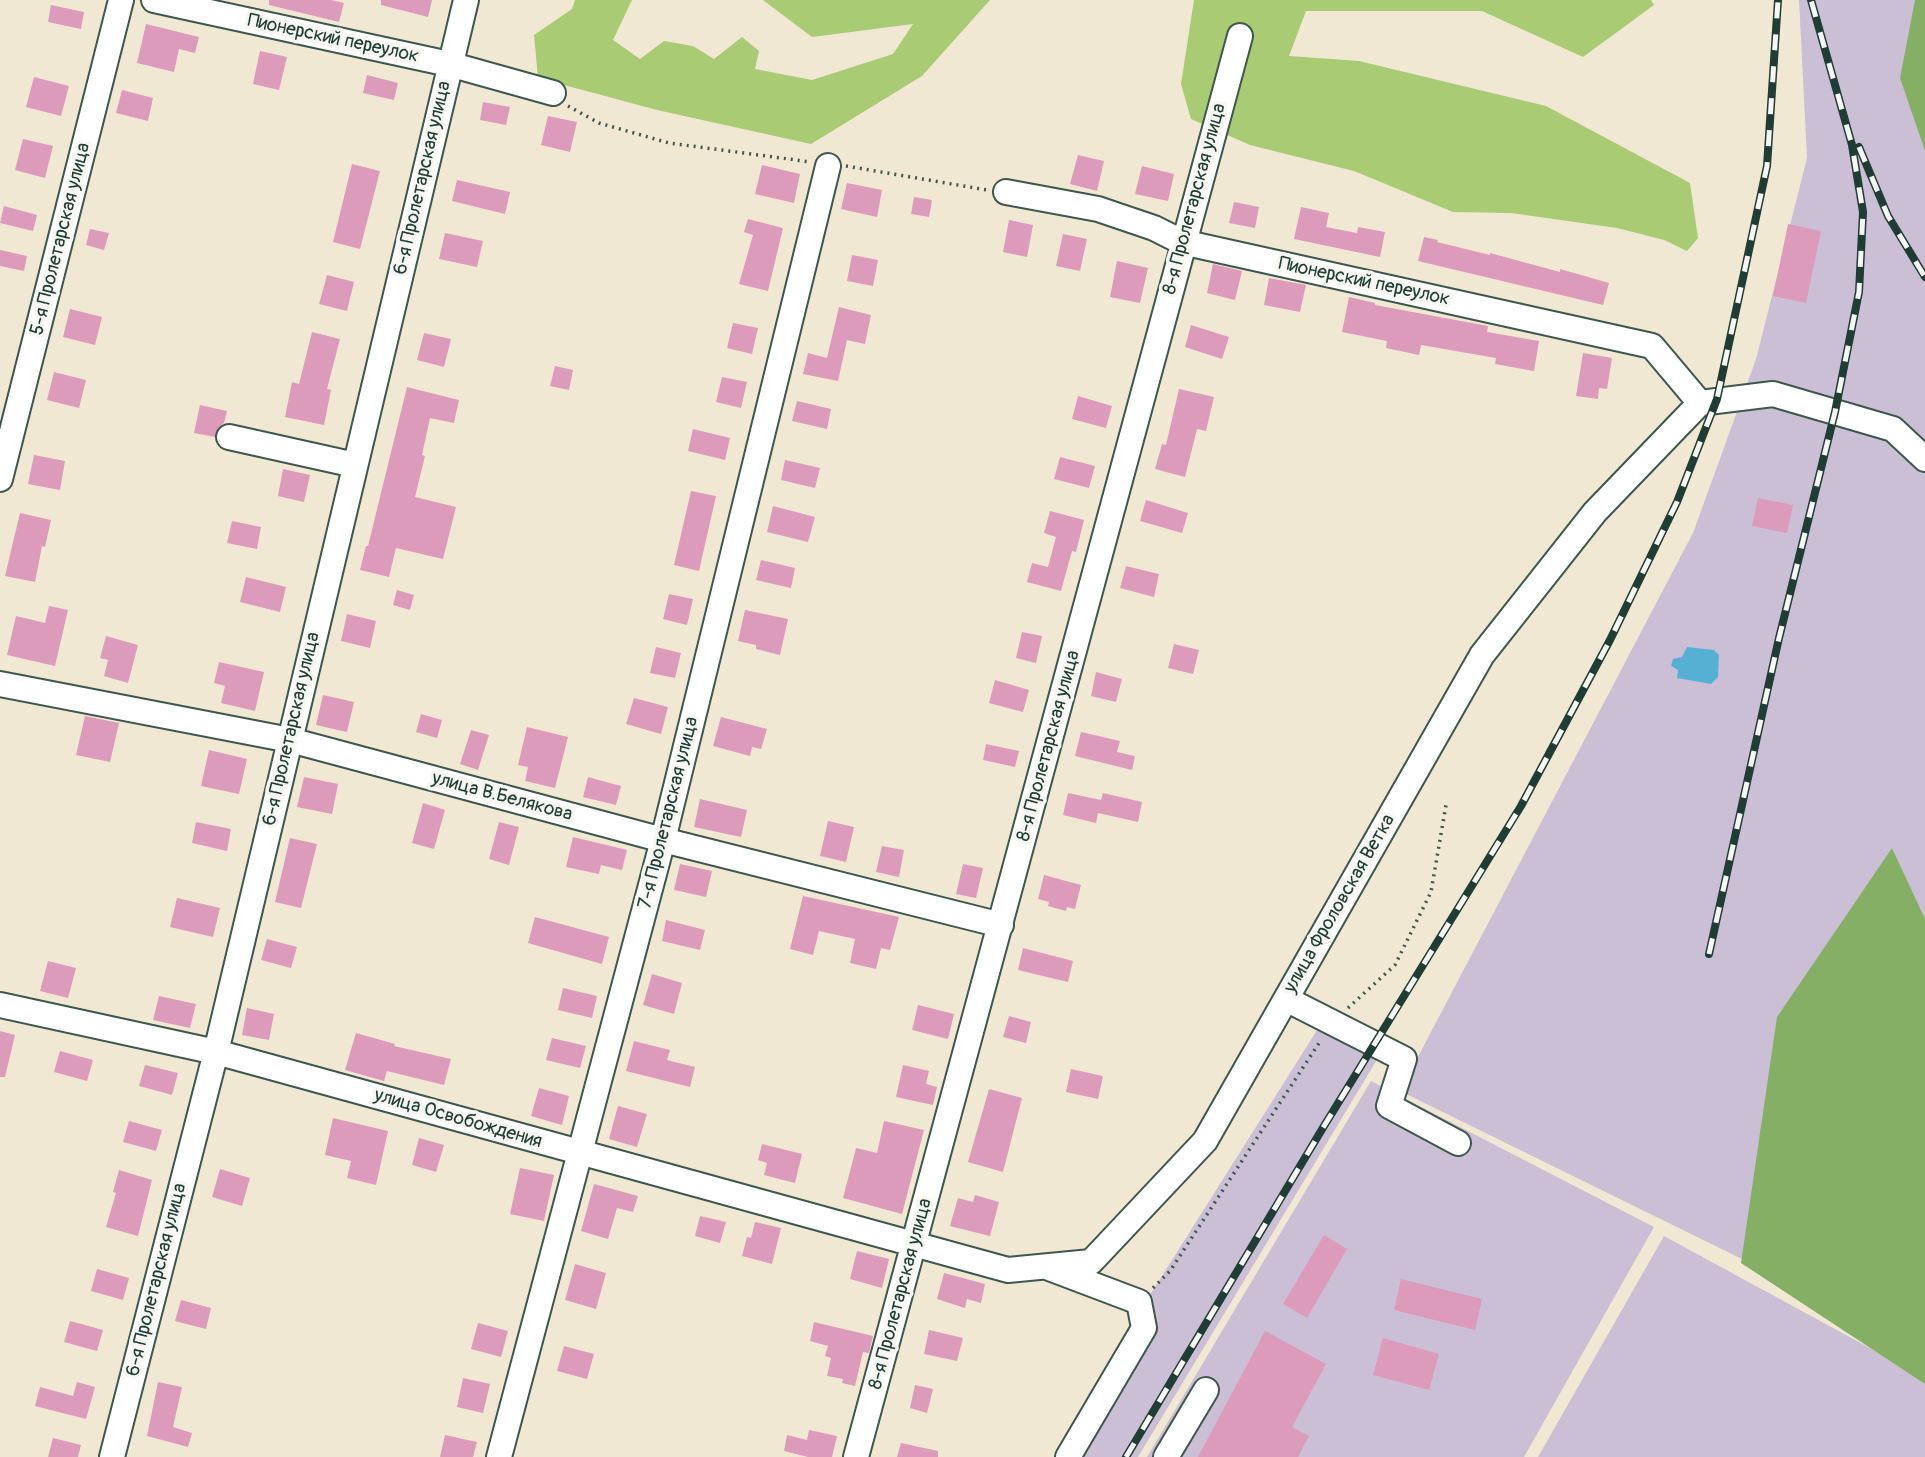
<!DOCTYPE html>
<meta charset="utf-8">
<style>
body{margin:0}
canvas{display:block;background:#f1e8d4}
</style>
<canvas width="1925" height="1457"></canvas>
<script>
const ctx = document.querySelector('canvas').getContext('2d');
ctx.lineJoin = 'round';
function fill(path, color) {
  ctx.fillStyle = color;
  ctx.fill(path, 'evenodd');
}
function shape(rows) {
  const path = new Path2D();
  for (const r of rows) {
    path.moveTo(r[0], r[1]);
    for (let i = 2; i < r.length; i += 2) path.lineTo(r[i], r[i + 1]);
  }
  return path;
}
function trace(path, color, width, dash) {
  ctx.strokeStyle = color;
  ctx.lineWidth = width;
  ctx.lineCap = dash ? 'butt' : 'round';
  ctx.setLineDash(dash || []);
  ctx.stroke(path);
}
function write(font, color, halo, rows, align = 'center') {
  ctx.font = font + ' Pangolin,sans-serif';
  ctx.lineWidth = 7;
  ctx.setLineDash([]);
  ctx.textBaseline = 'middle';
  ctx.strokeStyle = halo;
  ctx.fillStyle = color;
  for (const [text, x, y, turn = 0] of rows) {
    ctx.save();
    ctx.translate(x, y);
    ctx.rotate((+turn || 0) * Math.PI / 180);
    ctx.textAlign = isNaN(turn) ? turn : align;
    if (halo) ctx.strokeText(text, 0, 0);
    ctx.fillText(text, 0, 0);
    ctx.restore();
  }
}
fill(shape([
 [1799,0,1925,0,1925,1349,1400,1091,1693,533,1756,359,1807,158],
 [1319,1027,1378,1058,1138,1457,1057,1457,1131,1325],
 [1371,1081,1654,1227,1524,1457,1147,1457],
 [1664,1236,1925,1378,1925,1457,1538,1457]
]), '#cbbfd5');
fill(shape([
 [575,0,632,0,613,40,640,59,664,41,693,46,714,59,742,37,759,51,755,69,812,80,893,54,913,24,812,37,763,0,990,0,922,76,811,144,657,110,538,78,534,35,572,9],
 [1194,0,1651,0,1654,5,1583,57,1482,11,1306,11,1289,56,1359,61,1546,106,1690,183,1698,238,1687,251,1664,240,1617,228,1511,213,1453,212,1354,171,1250,145,1191,119,1181,84]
]), '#a8cb74');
fill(shape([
 [1915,0,1925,0,1925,151,1900,78],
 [1892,848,1925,919,1925,1384,1741,1263,1777,1017]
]), '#86af66');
fill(shape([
 [1687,647,1714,650,1719,655,1718,677,1711,684,1677,678,1678,670,1671,666,1673,659,1682,657]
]), '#56b0d3');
fill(shape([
 [269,0,331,0,344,3,339,22,269,5],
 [381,0,432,0,428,17,381,5],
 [51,5,84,12,81,29,48,22],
 [146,24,199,37,195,53,179,49,174,72,137,63],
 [260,51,287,57,279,90,253,84],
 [367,75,398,83,394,100,363,93],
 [34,77,69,86,61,116,26,107],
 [122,90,153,98,148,121,116,113],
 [483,102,510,107,506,125,480,120],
 [548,116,577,122,570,152,541,145],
 [23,139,53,146,45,178,15,170],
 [1078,155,1104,161,1097,191,1070,184],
 [352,164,380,171,360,249,333,242],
 [762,165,800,174,794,203,755,194],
 [1142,166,1174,174,1168,201,1135,194],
 [457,180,510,192,505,214,452,201],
 [847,183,882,190,877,217,841,209],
 [914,197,932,200,929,217,911,214],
 [1234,202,1259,207,1255,228,1229,223],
 [4,206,37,215,33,231,0,223],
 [1301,207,1329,213,1326,227,1357,233,1358,227,1385,232,1380,257,1294,239],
 [748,219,783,228,768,291,739,284,753,235,744,232],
 [1009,220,1033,225,1027,257,1003,252],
 [1788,224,1821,231,1806,303,1773,296],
 [90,229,109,233,104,250,86,245],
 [445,233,483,241,477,267,439,259],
 [1063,234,1087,239,1080,271,1056,266],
 [1424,237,1438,240,1437,242,1490,255,1490,253,1560,272,1560,269,1609,283,1603,305,1418,261],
 [0,250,27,256,24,271,0,266],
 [852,255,878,260,873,286,847,281],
 [1117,261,1148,268,1140,303,1110,297],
 [1213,264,1242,271,1235,300,1207,293],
 [327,275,354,282,347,311,319,304],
 [1269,278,1306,285,1300,312,1264,305],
 [1349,297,1375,303,1375,305,1488,326,1487,332,1539,341,1534,371,1495,364,1496,358,1421,345,1419,355,1386,348,1387,341,1342,332],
 [839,307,871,315,865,344,847,340,838,381,803,374,808,353,827,358],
 [70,309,102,317,95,345,63,337],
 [733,323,758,328,752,354,727,348],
 [1191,325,1229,337,1222,359,1185,347],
 [312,332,340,339,327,389,331,390,324,425,285,417,292,382,299,384],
 [424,333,451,339,444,367,417,360],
 [1583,353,1612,358,1607,389,1599,388,1598,399,1576,396],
 [555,366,573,370,569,390,550,386],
 [54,372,86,380,79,408,47,400],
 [722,377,747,382,741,408,716,402],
 [407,387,459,400,454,423,430,418,422,455,425,456,415,497,456,507,443,559,396,548,389,577,360,570,366,546,368,546],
 [1179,389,1214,397,1206,431,1197,429,1185,477,1155,469,1162,444,1166,445],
 [1078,396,1112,406,1106,428,1072,419],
 [797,401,831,409,827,429,792,421],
 [200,405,227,411,224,423,218,428,215,437,194,433],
 [693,429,730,438,725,460,688,451],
 [34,455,65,461,60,490,28,484],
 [1060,457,1095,466,1089,488,1054,479],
 [785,460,820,468,815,488,781,480],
 [283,469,310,475,304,502,278,496],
 [691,491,716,496,699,571,674,565],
 [1758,498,1793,505,1787,533,1752,526],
 [1146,500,1188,513,1182,533,1140,521],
 [773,506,815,517,808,542,767,532],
 [1050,511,1084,520,1076,552,1072,551,1061,591,1027,582,1032,563,1048,567,1056,537,1044,533],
 [20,513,51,520,45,547,42,546,35,582,5,576],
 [232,521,261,527,257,549,227,543],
 [761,560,795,568,791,588,756,580],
 [1126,566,1159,574,1154,597,1120,588],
 [246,577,286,587,280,612,240,602],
 [397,590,414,595,410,610,393,605],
 [669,594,693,599,687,625,663,619],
 [49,606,68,610,55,666,7,655,16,616,45,623],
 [745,610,788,619,780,655,756,649,756,645,738,641],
 [347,614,376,621,370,648,341,641],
 [1022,632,1042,636,1036,663,1016,658],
 [106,636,138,645,128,683,104,676,108,660,100,658],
 [1174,644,1199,650,1193,674,1168,668],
 [656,647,681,653,675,678,650,673],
 [219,662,264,672,255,711,221,703,225,686,214,683],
 [1096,672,1122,679,1116,702,1091,696],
 [995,680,1029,690,1023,712,989,703],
 [323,695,354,702,347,732,316,725],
 [634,698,668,707,661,734,626,724],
 [421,714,442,720,437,738,416,732],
 [85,716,119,723,110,762,76,755],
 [721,717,767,729,761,749,752,747,750,756,713,746],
 [527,727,568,737,555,788,525,781,528,767,518,765],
 [471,730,489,735,478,770,460,764],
 [1081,732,1120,741,1117,752,1135,756,1132,770,1075,756],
 [986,744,1019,751,1015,767,983,760],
 [209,750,247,759,239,794,201,786],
 [304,777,338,784,332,814,297,807],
 [588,777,621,786,616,805,583,797],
 [1068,793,1101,800,1103,793,1142,802,1138,822,1098,813,1096,823,1063,815],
 [700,799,747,810,741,837,694,827],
 [423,803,445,810,434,849,412,843],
 [828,821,854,827,846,862,820,856],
 [196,822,231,829,227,851,192,843],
 [499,822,519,827,509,865,489,859],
 [573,837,627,850,622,870,601,865,599,874,566,867],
 [290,838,317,844,301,908,275,902],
 [882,846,904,850,899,877,876,872],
 [680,864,712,871,706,897,674,890],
 [963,864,983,868,976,898,956,894],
 [1044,875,1081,885,1075,909,1067,907,1066,911,1048,906,1049,902,1038,899],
 [803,896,899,917,890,950,881,948,876,969,850,963,855,939,819,931,813,955,790,949],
 [177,898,220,908,213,937,170,927],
 [535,917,609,937,602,964,528,943],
 [666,920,705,930,700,950,662,941],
 [267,939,297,947,291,968,261,960],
 [1023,948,1073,961,1068,982,1018,970],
 [48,961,76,968,68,998,40,991],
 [652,974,682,983,674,1014,643,1005],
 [563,988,597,996,592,1018,558,1010],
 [159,996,196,1004,190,1028,153,1020],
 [918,1005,954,1014,948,1039,912,1030],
 [247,1008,274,1014,269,1040,242,1035],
 [1009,1016,1031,1022,1026,1043,1003,1037],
 [0,1031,15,1035,5,1077,0,1077],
 [356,1033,395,1044,394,1046,451,1059,444,1085,387,1071,384,1081,345,1070],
 [552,1038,586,1046,580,1068,546,1060],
 [634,1041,670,1050,667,1060,695,1067,690,1087,626,1071],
 [60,1051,93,1060,87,1081,54,1072],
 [145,1065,178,1073,172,1095,139,1086],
 [903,1065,929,1071,926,1084,937,1087,933,1105,896,1097],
 [1071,1069,1103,1076,1098,1099,1066,1092],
 [539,1088,569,1096,562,1125,531,1116],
 [989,1089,1022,1098,1003,1172,968,1162],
 [618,1106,647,1114,637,1147,609,1139],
 [333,1118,388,1131,376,1185,347,1178,351,1161,325,1155],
 [129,1121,162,1130,156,1151,123,1142],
 [884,1121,924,1130,902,1214,843,1198,856,1148,877,1153],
 [419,1138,444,1145,436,1172,412,1165],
 [762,1144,802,1154,795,1183,764,1175,767,1163,758,1160],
 [520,1168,554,1175,544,1221,510,1214],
 [220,1169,250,1178,242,1206,212,1197],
 [119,1170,152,1180,138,1236,106,1227,116,1193,113,1192],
 [594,1184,638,1196,633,1212,617,1208,608,1239,581,1231],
 [975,1195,999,1202,990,1236,950,1226,958,1198,973,1202],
 [700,1216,726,1222,720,1243,695,1236],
 [755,1222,781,1228,772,1264,742,1256,747,1237,751,1238],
 [1324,1235,1347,1249,1307,1318,1283,1304],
 [857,1251,889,1259,882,1288,850,1279],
 [575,1264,606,1273,596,1309,565,1300],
 [97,1269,129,1278,123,1300,91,1291],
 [944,1273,985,1284,981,1303,967,1299,965,1308,937,1299],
 [1401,1279,1482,1299,1475,1330,1394,1310],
 [181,1300,211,1308,206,1329,175,1321],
 [70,1321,103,1330,97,1351,64,1342],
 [814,1322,873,1336,869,1353,863,1352,855,1386,842,1383,843,1379,827,1376,831,1358,825,1356,828,1346,810,1341],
 [478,1323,508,1331,501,1357,471,1349],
 [929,1330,963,1338,957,1361,924,1354],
 [1265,1331,1326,1364,1292,1427,1309,1436,1298,1457,1198,1457],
 [1383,1338,1439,1354,1429,1390,1373,1375],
 [564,1346,594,1354,587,1379,557,1371],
 [463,1378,490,1384,483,1413,457,1407],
 [77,1382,95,1387,86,1419,35,1406,40,1387,73,1396],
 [158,1382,182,1387,173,1427,192,1433,188,1447,147,1436],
 [915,1385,933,1389,927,1413,910,1408],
 [809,1430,837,1436,832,1457,808,1457,784,1451,787,1435,807,1440],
 [445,1435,477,1442,473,1457,440,1457],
 [53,1438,81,1445,78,1457,48,1457],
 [901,1443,938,1451,938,1457,897,1457]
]), '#dc9bbb');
const minor = shape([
 [154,0,449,64,553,93],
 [1006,192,1098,209,1154,228,1182,242,1652,346,1700,403],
 [1700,403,1773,394,1893,429,1925,459],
 [229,437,355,465],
 [0,479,121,0],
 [0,684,290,740,663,840,1001,925],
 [1286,999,1404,1059,1389,1106,1458,1143],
 [0,1005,216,1052,1008,1270,1091,1262,1205,1141,1482,655,1595,512,1700,403],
 [1049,1268,1139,1302,1144,1328,1068,1457],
 [112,1457,216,1052,466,0],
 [499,1457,663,840,828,166],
 [856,1457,1240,36],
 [1166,1457,1206,1390]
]);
trace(minor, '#3e574c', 28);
trace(shape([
 [568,106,599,123,669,143,811,162],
 [846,166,987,190],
 [1348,1008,1395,965,1431,892,1446,805],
 [1153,1288,1170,1271,1321,1040]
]), '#3e574c', 3.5, [2, 5]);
trace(minor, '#fff', 24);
const rail = shape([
 [1859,147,1888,216,1925,277],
 [1709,954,1779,638,1835,412,1859,292,1863,212,1852,145,1811,0],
 [1126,1457,1324,1126,1521,806,1610,640,1677,502,1717,399,1767,166,1778,0]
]);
trace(rail, '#1f3d34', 8);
trace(rail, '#f6f6f2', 5, [16]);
write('19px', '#1f3d34', '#f6f6f2', [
 ["Пионерский переулок",333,39,12],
 ["6-я Пролетарская улица",423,178,-77],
 ["8-я Пролетарская улица",1195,199,-75],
 ["5-я Пролетарская улица",61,239,-76],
 ["Пионерский переулок",1364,282,12],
 ["6-я Пролетарская улица",292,729,-77],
 ["8-я Пролетарская улица",1049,746,-75],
 ["улица В.Белякова",502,797,15],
 ["7-я Пролетарская улица",669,813,-76],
 ["улица Фроловская Ветка",1340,904,-60],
 ["улица Освобождения",458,1119,16],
 ["6-я Пролетарская улица",157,1280,-76],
 ["8-я Пролетарская улица",901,1294,-75]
]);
</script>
